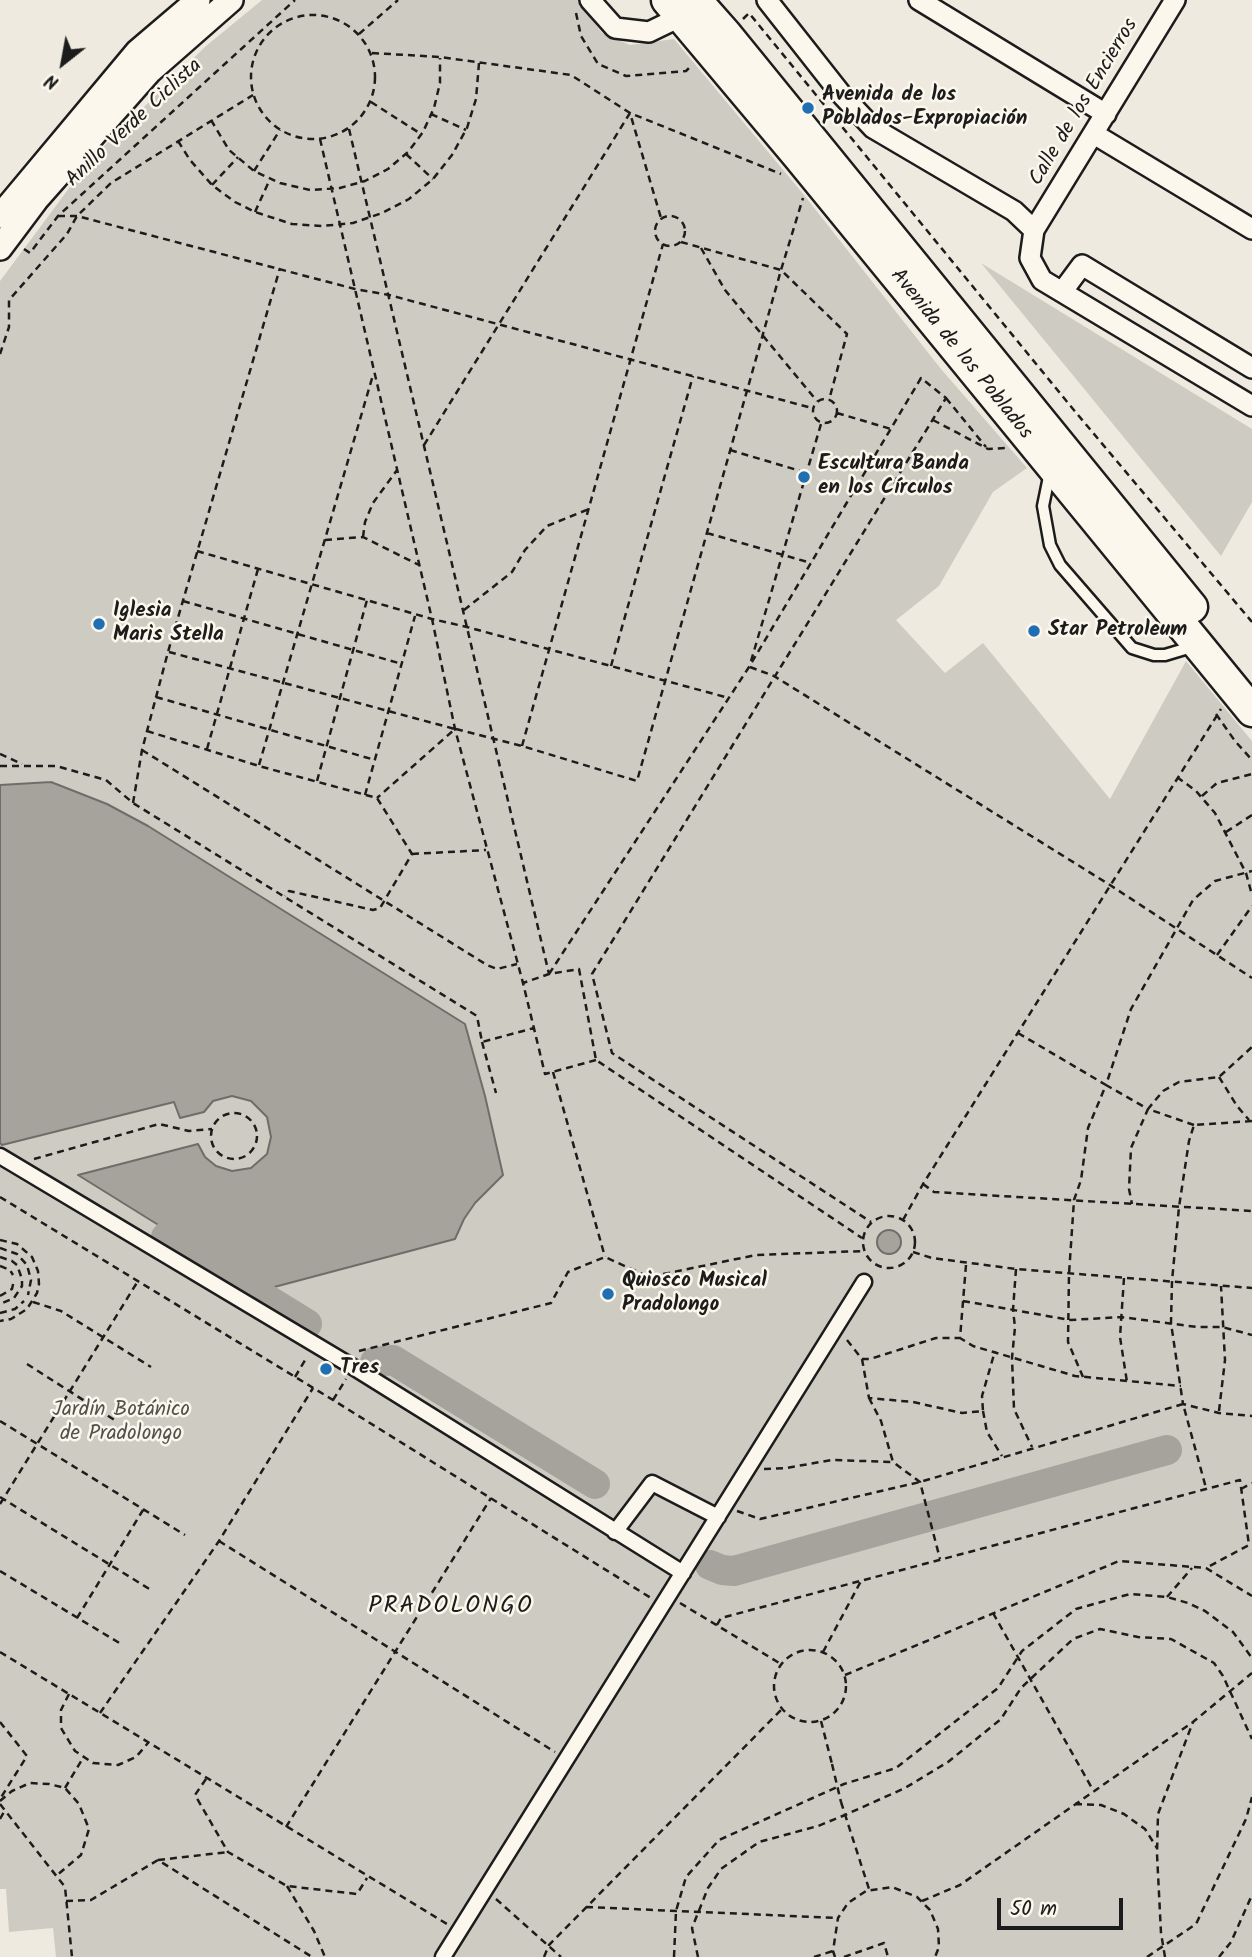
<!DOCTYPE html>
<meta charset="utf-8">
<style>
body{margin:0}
#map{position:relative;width:1252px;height:1957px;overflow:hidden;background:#eeeadf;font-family:Kalam,sans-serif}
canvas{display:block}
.north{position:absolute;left:28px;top:28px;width:70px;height:70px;-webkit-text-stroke:5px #fbf7ec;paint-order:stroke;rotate:211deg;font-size:19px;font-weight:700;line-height:28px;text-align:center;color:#1c1c1c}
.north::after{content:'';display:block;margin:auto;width:24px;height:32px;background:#1c1c1c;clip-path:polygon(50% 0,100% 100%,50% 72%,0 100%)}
.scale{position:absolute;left:997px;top:1898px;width:126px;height:32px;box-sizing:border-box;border:4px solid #1c1c1c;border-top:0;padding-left:9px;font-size:21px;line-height:24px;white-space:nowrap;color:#1c1c1c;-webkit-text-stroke:5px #fbf7ec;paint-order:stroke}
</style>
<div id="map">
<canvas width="1252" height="1957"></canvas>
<div class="north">N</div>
<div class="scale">50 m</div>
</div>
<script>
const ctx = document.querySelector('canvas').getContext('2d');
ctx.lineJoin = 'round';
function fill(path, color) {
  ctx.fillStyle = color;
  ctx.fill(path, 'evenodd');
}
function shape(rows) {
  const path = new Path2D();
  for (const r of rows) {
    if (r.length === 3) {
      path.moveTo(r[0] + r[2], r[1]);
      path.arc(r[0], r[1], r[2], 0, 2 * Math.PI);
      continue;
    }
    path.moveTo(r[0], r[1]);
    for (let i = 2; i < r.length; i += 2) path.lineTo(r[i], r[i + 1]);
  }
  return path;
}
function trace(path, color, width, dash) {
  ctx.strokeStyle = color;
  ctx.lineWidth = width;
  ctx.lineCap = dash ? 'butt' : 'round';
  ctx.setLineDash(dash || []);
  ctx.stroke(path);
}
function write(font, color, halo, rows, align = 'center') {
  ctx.font = font + ' Kalam,sans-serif';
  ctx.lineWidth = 5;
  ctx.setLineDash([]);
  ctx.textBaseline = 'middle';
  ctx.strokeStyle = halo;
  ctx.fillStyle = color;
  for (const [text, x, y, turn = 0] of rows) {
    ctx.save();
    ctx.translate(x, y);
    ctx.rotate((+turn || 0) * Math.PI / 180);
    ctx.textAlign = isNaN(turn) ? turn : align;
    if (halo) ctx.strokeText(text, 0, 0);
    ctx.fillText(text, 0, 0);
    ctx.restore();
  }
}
fill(shape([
 [262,0,580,0,582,7,602,33,630,45,674,39,804,195,941,369,1027,468,993,492,939,586,896,620,945,673,983,643,1110,799,1186,661,1252,741,1252,1957,56,1957,53,1928,9,1932,6,1889,0,1889,0,281,90,160,206,46],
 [981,263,1252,429,1252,502,1221,556]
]), '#ceccc2');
const water = shape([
 [51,782,107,804,148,826,465,1024,485,1096,503,1175,475,1203,464,1219,455,1239,263,1290,78,1175,198,1144,205,1157,216,1166,232,1171,251,1168,267,1154,271,1137,267,1117,251,1101,232,1096,213,1101,204,1112,180,1118,174,1102,2,1145,0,1143,0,785,51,782],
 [889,1242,12],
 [1164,1439,1171,1460,1159,1458,1157,1453,1159,1442,1164,1439]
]);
fill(water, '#a6a39d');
trace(water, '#6f6d69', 2);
trace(shape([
 [170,1233,166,1237,307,1324],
 [375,1362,393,1360,595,1484],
 [710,1565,722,1570,734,1571,1167,1450]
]), '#a6a39d', 30);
const service = shape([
 [1050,472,1043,506,1050,545,1060,565,1132,648,1154,655,1165,655,1195,646]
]);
const pedestrian = shape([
 [0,1156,353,1367,683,1573],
 [615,1532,652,1483,718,1517],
 [443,1957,864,1282]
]);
const minor = shape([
 [590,0,615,28,649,32,682,16,689,10],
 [767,0,841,94,873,128,1014,211,1034,230],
 [919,0,1106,114],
 [1175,0,1034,230,1030,258,1042,280,1252,406],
 [1094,134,1252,229],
 [1062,292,1082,265,1252,368]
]);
const tertiary = shape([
 [0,216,137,52,198,0],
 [0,248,36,200,150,71,231,0]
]);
const primary = shape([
 [667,0,798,156,1252,711],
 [696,0,726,34,1192,607]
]);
trace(service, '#1c1c1c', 15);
trace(pedestrian, '#1c1c1c', 19);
trace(minor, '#1c1c1c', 24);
trace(tertiary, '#1c1c1c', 28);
trace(primary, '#1c1c1c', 35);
trace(shape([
 [576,13,581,36,598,64,626,76,686,71,691,66],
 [313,77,62],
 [743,19,749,13,1073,409,1252,622],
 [359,34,398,0],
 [372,53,440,57,571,75,630,113,781,174],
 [371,102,421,134],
 [431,114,466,130],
 [211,120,229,150,254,171,280,183,310,190,340,188,365,181,388,169,408,152,423,132,434,108,440,83,440,58],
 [349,129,549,974],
 [320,139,432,619,455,729,523,983],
 [178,141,190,160,212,185,235,202,255,212,292,224,322,226,353,223,382,213,409,199,433,179,452,155,467,128,476,99,479,63],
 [406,154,433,179],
 [254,171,280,130],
 [212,185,238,157],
 [255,212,270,179],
 [670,231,15],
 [58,216,77,216,355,289,389,295,812,408],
 [681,242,781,270,847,334,829,400],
 [701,248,725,290,817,401],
 [24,249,30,253,58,216,295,0],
 [0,354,9,327,9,300,67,234,77,216,111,183,253,95],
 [946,398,986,447],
 [825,411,12],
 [837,413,891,429],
 [933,420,988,449,1005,448],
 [424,445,630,113,661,218],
 [730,450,807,473],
 [707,533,811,563],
 [363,537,365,522,373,503,397,470],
 [325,540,363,537,419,565],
 [197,551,432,619,467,627,729,698],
 [183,601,402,664],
 [464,610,512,572,525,550,547,526,589,509],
 [169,652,455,729,377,798],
 [751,661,821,424],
 [611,666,693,376],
 [750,667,774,676,1110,885,1252,978],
 [156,697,375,760],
 [1216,714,1235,741,1252,760],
 [456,729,522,746,637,781,781,270,803,198],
 [147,731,259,766,377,798,412,854,380,908,373,910,289,891,285,896],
 [522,746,663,244],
 [207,749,258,569],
 [142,750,487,965,497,969,517,964],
 [0,754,22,764],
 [259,765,373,375],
 [0,766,56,766,106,780,133,803,477,1016,482,1042,534,1028],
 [1177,777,1196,791,1215,813,1246,873,1252,895],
 [317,781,367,600],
 [365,795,415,616],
 [1202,796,1217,783,1252,774],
 [133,803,142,750,168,652,280,268],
 [1226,832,1252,815],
 [412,854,486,850],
 [1217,955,1252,906],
 [549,974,749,667,921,378,946,398,592,974,612,1053,871,1222],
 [1018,1033,1106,1085,1131,1009,1193,900,1215,881,1252,871],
 [482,1042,496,1093],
 [596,1060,545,1074,523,983,549,974,579,969,596,1060,862,1238],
 [553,1072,605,1257],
 [1219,1077,1237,1106,1249,1120],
 [234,1136,23],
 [1252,1121,1194,1125,1189,1141,1179,1207,1172,1281,1171,1323,1183,1404,1219,1413,1252,1416],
 [1194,1125,1148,1109,1163,1091,1179,1082,1219,1077,1252,1047],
 [34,1159,159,1124,189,1131,212,1129],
 [923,1184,934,1192,1252,1211],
 [0,1197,333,1400,651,1598],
 [889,1242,26],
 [903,1220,923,1184,1221,709],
 [0,1240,17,1244,32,1257,38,1271,39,1284,37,1293,27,1309,11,1319,0,1321],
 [0,1248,17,1254,27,1265,31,1280,28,1295],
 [913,1252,932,1258,1016,1269,1252,1288],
 [0,1257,12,1261,17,1265,22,1279,22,1286,14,1298,0,1304],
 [966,1265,960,1338,973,1346,1075,1376,1181,1386],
 [0,1266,10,1270,13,1275],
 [1016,1269,1013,1310,1015,1327,1012,1358,1014,1409,1032,1447],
 [1124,1278,1120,1337,1127,1382],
 [0,1296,12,1289,14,1280],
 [963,1301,1070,1320,1121,1317,1197,1327,1222,1327,1252,1335],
 [33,1302,61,1311,151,1367],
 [0,1313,15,1309,24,1301],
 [847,1340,862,1359,870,1359,936,1338,960,1338],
 [359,1351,551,1303,568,1272,605,1257,649,1277,756,1255,864,1251],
 [862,1359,869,1398,913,1402,962,1413,983,1411,982,1396,995,1351],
 [27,1364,116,1421],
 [295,1377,307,1357],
 [1083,1377,1068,1342,1069,1274,1074,1200,1081,1180,1088,1128,1106,1085,1148,1109,1131,1148,1129,1189,1132,1204],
 [869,1398,881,1421,893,1462,920,1482,940,1559],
 [333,1400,346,1379],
 [983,1411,987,1432,1002,1456],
 [1219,1411,1225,1360,1221,1286],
 [0,1421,185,1535],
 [764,1469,786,1468,832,1460,893,1462],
 [1241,1489,1252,1483],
 [0,1497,151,1590],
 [0,1504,138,1281],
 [737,1511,760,1519,920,1482,1183,1404,1206,1488],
 [219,1541,555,1752],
 [0,1571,121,1644],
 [1167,1597,1192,1568],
 [680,1603,781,1664],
 [993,1613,1093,1790],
 [77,1618,143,1510],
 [717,1625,721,1618,1240,1480,1249,1545,1206,1568],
 [810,1686,36],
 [0,1652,447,1924],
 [823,1652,861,1581],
 [845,1675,1119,1561,1206,1568,1252,1596],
 [69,1694,61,1710,61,1728,75,1751,93,1763,118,1765,136,1757,148,1743],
 [100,1713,219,1541,313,1388],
 [821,1721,832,1764],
 [0,1722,27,1756,0,1799],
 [206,1779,195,1795,228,1852,287,1886,357,1894,367,1878],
 [65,1788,83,1758],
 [0,1801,12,1791,30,1783,49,1784,65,1788,79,1804,89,1829,81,1855,56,1876],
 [841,1802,869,1889],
 [0,1804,65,1887,72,1957],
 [1075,1804,1101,1805,1124,1814,1145,1829,1157,1848],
 [0,1819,5,1810],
 [286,1827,491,1498],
 [158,1860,228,1852],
 [287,1886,314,1931,325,1957],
 [496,1899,561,1957],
 [66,1901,91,1900,158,1860,312,1957],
 [922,1901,960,1885,1193,1722,1252,1673],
 [586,1907,838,1918],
 [544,1957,549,1945,782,1709],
 [674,1957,676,1911,686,1877,719,1840,844,1784,896,1768,998,1688,1022,1651,1076,1609,1130,1594,1167,1597,1188,1603,1205,1611,1233,1632,1252,1658],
 [698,1957,692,1928,708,1888,721,1869,759,1842,818,1826,845,1815,905,1788,948,1762,1001,1719,1021,1688,1073,1639,1100,1629,1138,1637,1171,1639,1214,1663,1223,1676,1252,1739],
 [814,1957,833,1951],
 [835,1957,833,1951,838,1918,848,1903,866,1891,892,1887,917,1897,930,1910,938,1929,939,1947,935,1957],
 [844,1957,884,1943,888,1957],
 [1147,1957,1196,1924,1246,1819,1252,1797],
 [1165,1957,1161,1933,1157,1854,1158,1814,1193,1722],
 [1219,1957,1231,1942,1252,1895]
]), '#1c1c1c', 2.5, [7, 5]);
trace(service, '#fbf7ec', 10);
trace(pedestrian, '#fbf7ec', 14);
trace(minor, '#fbf7ec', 19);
trace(tertiary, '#fbf7ec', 23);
trace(primary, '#fbf7ec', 30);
trace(shape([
 [832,1764,841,1802]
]), '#1c1c1c', 2.5, [7, 5]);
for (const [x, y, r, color] of [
 [808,108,7,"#1f6fb2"],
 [804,477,7,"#1f6fb2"],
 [99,624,7,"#1f6fb2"],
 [1034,631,7,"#1f6fb2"],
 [608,1294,7,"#1f6fb2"],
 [326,1369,7,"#1f6fb2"]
]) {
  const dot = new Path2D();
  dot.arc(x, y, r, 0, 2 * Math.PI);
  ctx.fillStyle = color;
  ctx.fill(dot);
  trace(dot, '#fbf7ec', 2.5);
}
write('bold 21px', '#1c1c1c', '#fbf7ec', [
 ["Avenida de los",822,96],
 ["Poblados-Expropiación",822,120],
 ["Escultura Banda",818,465],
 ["en los Círculos",818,489],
 ["Iglesia",113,612],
 ["Maris Stella",113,636],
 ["Star Petroleum",1048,631],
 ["Quiosco Musical",622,1282],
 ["Pradolongo",622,1306],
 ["Tres",340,1369]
], 'left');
write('21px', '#1c1c1c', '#fbf7ec', [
 ["Calle de los Encierros",1085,103,-59],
 ["Anillo Verde Ciclista",135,124,-43],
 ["Avenida de los Poblados",960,355,51]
]);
write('21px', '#51514e', '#fbf7ec', [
 ["Jardín Botánico",121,1411],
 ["de Pradolongo",121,1435]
]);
ctx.letterSpacing = '2px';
write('24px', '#1c1c1c', '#fbf7ec', [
 ["PRADOLONGO",451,1608]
]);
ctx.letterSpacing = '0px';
</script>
